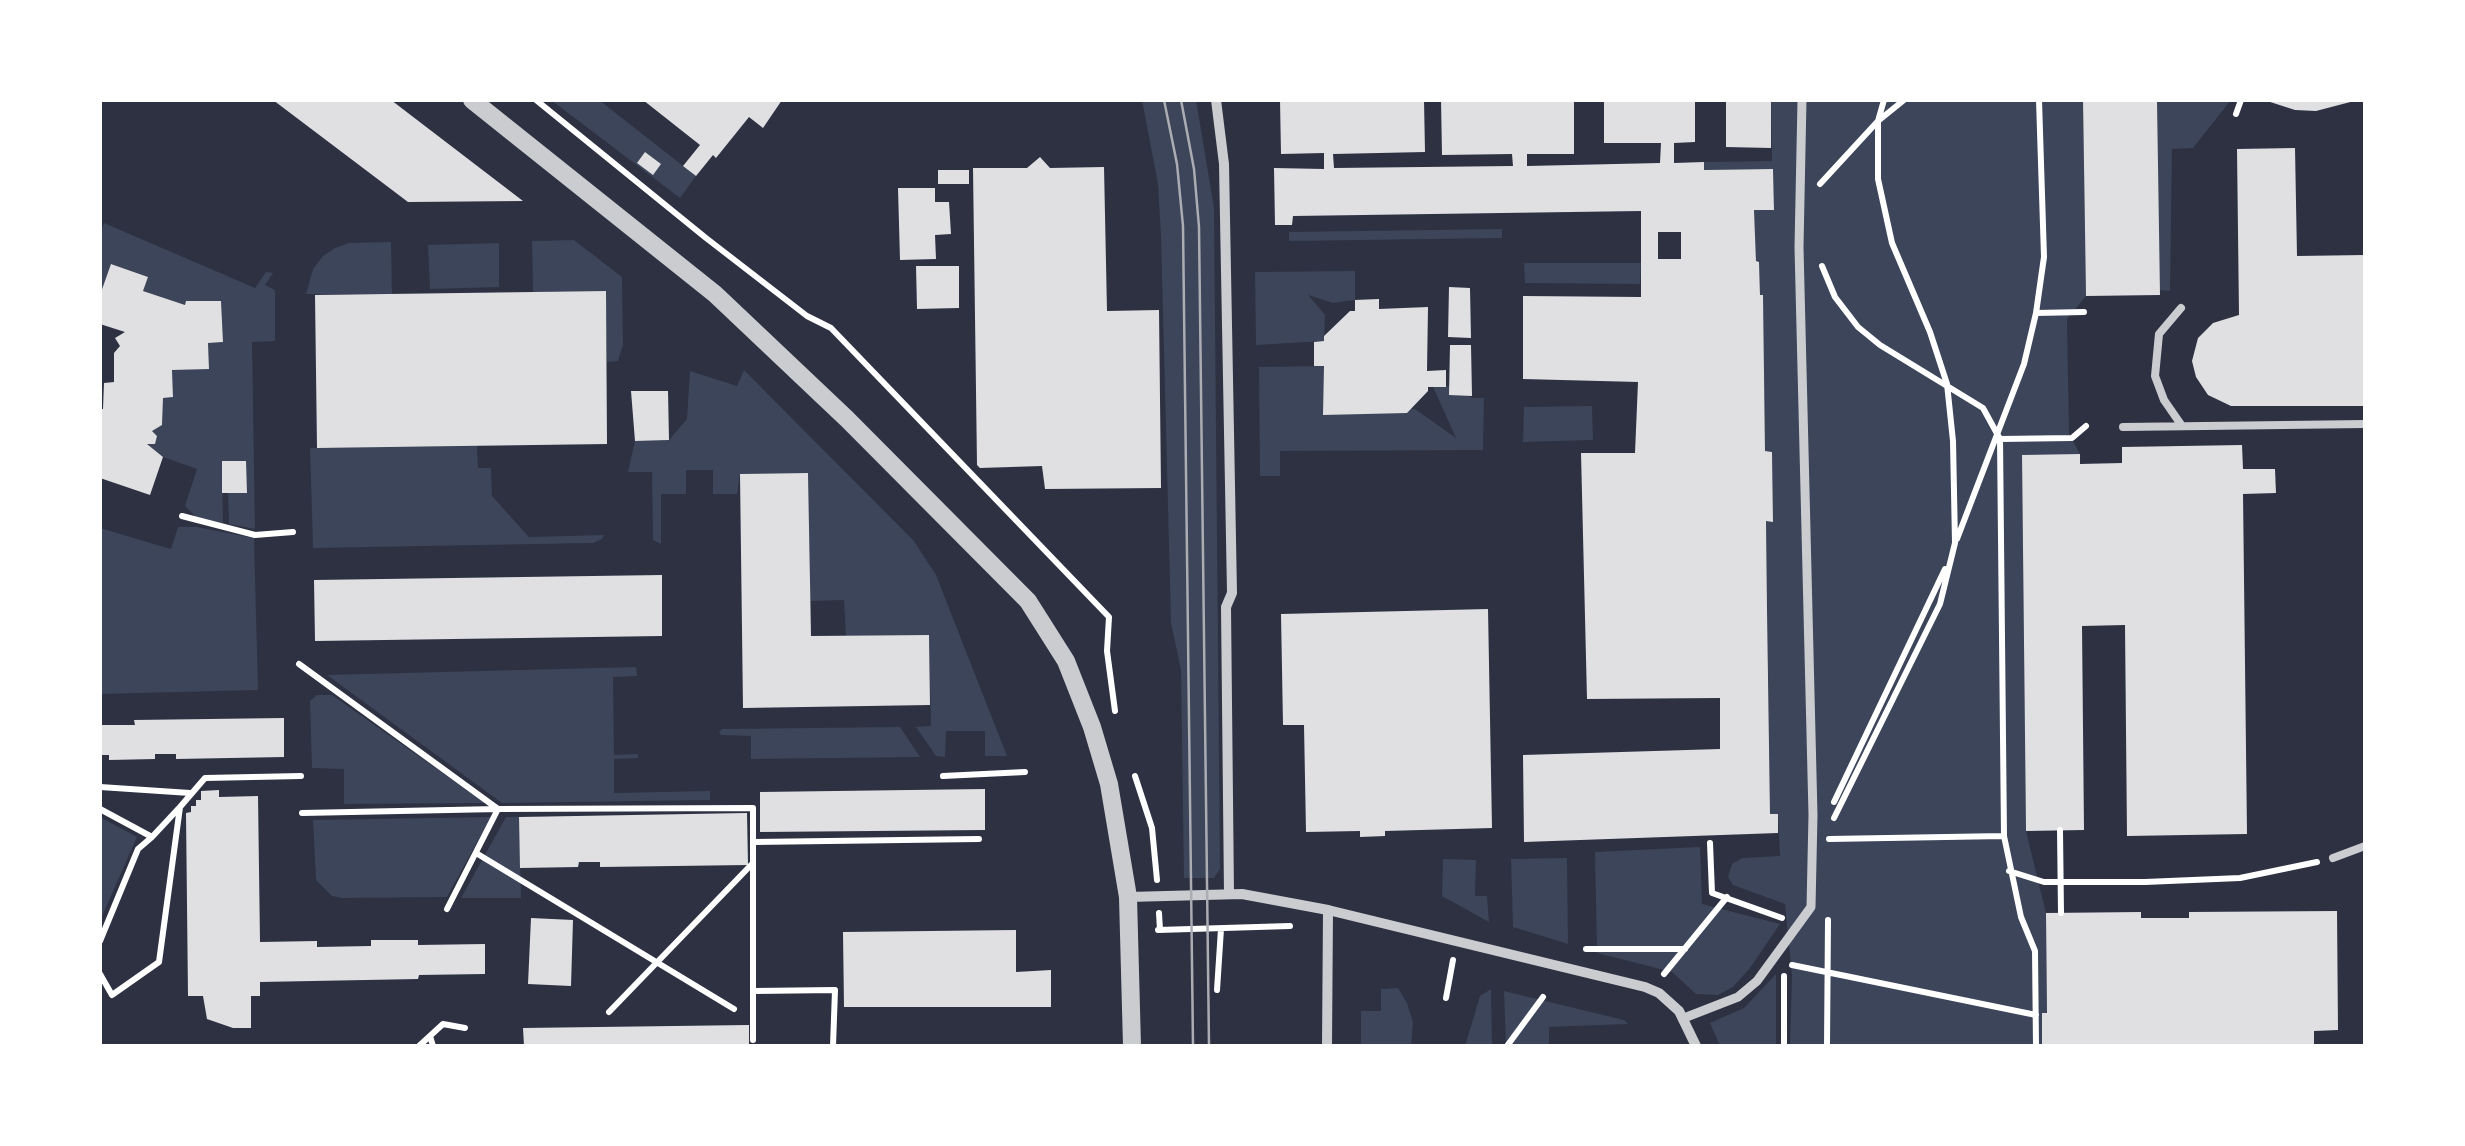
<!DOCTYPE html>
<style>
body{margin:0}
#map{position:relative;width:2465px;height:1146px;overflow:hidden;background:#2d3142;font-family:Poppins,sans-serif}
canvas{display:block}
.frame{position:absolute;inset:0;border:102px solid #fff;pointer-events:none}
</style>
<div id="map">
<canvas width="2465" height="1146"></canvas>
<div class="frame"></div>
</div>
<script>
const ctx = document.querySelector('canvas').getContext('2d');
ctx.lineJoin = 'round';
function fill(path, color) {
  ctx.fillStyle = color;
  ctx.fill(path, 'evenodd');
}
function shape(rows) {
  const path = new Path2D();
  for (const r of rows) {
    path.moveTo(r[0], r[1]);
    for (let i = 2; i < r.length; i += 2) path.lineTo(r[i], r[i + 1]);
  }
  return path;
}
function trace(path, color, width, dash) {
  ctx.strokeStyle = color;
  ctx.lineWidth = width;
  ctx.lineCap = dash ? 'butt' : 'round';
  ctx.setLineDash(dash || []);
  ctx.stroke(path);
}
fill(shape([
 [551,100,599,100,696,176,680,198],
 [1142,100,1196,100,1214,208,1220,869,1214,878,1184,878,1181,670,1171,623,1161,236,1158,184],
 [1771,100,2083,100,2086,296,2067,319,2069,433,2080,454,2022,456,2026,831,2046,913,2047,1013,2042,1013,2042,1046,1790,1046,1792,976,1785,904,1733,885,1728,877,1732,864,1742,858,1780,856,1778,814,1770,814,1766,521,1773,521,1772,452,1765,451,1763,296,1760,295,1759,262,1756,261,1754,210,1774,209,1773,169,1704,170,1704,162,1772,161],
 [2157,100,2231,100,2193,148,2172,149,2170,291,2159,290],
 [104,223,255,288,266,272,273,273,265,285,275,290,275,341,252,342,255,529,229,524,228,493,247,492,222,462,223,523,197,518,185,506,197,469,163,457,147,444,155,443,157,436,152,431,162,425,163,398,173,397,172,370,209,368,208,343,223,342,221,301,187,301,185,305,143,291,148,277,112,264,100,295,100,235],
 [1502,229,1502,238,1289,241,1289,232],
 [574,240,622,277,623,345,618,361,607,362,605,291,533,292,532,241],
 [391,242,392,294,306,294,313,269,323,256,335,248,349,243],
 [499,243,499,287,430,289,428,245],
 [1524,263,1641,263,1640,284,1525,283],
 [1355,271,1355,300,1333,303,1308,295,1325,315,1324,341,1256,345,1255,272],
 [1324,366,1324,415,1415,409,1456,438,1433,387,1449,386,1472,398,1484,398,1483,450,1280,451,1280,476,1260,476,1259,367],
 [744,370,914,541,936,575,1007,756,985,756,985,731,946,731,945,757,936,756,916,727,931,726,929,635,846,636,844,600,810,601,808,473,740,474,737,494,713,494,713,470,686,470,686,494,661,494,661,544,653,540,652,472,628,472,635,441,669,440,687,419,690,371,737,386],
 [1592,406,1593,440,1523,442,1524,407],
 [477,446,478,468,491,468,492,496,529,537,604,535,602,539,593,543,313,548,310,448],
 [178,527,197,527,254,538,258,690,100,694,100,528,171,549],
 [636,667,637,676,613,677,614,755,638,754,638,758,614,759,614,793,710,791,710,800,502,803,327,675],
 [317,695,332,695,485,803,344,804,344,769,312,768,310,701],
 [900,727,920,757,751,759,751,736,721,735,719,732,722,729],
 [100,817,137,837,100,921],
 [491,817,447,897,342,898,332,896,316,880,313,820],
 [506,817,519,817,521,898,461,898],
 [1700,847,1702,904,1780,924,1750,968,1733,987,1718,995,1696,994,1672,972,1597,953,1595,852],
 [1567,858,1568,944,1513,927,1511,859],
 [1443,859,1476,860,1475,896,1487,896,1489,922,1442,896],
 [1776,974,1776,1046,1720,1046,1710,1023,1744,1008],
 [1398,988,1407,1003,1413,1022,1411,1046,1361,1046,1361,1011,1381,1011,1381,989],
 [1491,989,1492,1046,1465,1046,1480,996],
 [1504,991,1624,1020,1628,1024,1549,1027,1549,1043,1546,1046,1506,1046]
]), '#3c4559');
fill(shape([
 [273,100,391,100,523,201,408,202],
 [643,100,782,100,763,128,749,117,716,158,713,155,696,176,683,166,700,145],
 [1280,100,1424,100,1425,152,1333,154,1334,168,1513,166,1512,154,1442,155,1441,100,1574,100,1574,154,1527,154,1527,166,1660,163,1661,143,1604,143,1604,100,1695,100,1695,142,1674,143,1674,163,1704,162,1704,170,1773,169,1774,210,1754,210,1756,261,1759,262,1760,295,1763,295,1765,451,1772,452,1773,522,1766,521,1767,608,1770,814,1778,814,1778,833,1524,842,1523,755,1720,749,1720,698,1587,699,1581,453,1635,453,1638,382,1523,379,1523,296,1641,297,1641,211,1293,216,1292,225,1275,225,1274,168,1324,169,1324,153,1281,154],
 [1658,232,1681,232,1681,259,1658,259],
 [1726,100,1771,100,1771,148,1726,147],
 [2083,100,2157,100,2160,295,2086,296],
 [2264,100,2358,100,2316,111,2295,110],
 [2295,148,2297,256,2365,255,2365,406,2231,406,2208,395,2196,377,2192,361,2198,338,2213,323,2239,315,2237,149],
 [645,152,661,164,653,175,637,163],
 [1040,157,1050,168,1104,167,1107,311,1159,310,1161,488,1045,489,1042,466,980,468,977,465,973,168,1027,168],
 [938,170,969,170,969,184,938,184],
 [898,188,935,188,935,202,949,202,951,234,935,235,936,259,900,260],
 [111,264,148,277,143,291,185,305,186,301,221,301,223,342,208,343,209,369,172,370,173,397,163,398,162,425,152,431,157,436,155,444,147,444,163,457,150,495,100,478,100,409,103,409,104,383,114,382,114,353,120,346,115,338,125,332,100,324,100,295],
 [916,266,959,266,959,308,917,309],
 [1449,287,1470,288,1471,338,1448,337],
 [606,291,607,444,317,448,315,295],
 [1379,299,1379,309,1428,307,1427,371,1446,370,1446,387,1428,387,1428,391,1407,413,1323,415,1324,366,1314,366,1314,342,1324,341,1324,336,1350,311,1355,311,1355,300],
 [1450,345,1471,345,1472,396,1449,395],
 [631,391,668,391,669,440,635,441],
 [2242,445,2243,469,2275,469,2276,493,2243,494,2247,834,2127,836,2125,625,2082,626,2084,830,2026,831,2022,455,2080,454,2080,464,2122,463,2122,447],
 [222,461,246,461,247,493,222,493],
 [808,473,811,636,929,635,930,705,743,708,740,474],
 [662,575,662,636,315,641,314,580],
 [1488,609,1492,828,1385,831,1385,836,1360,837,1360,831,1306,832,1304,725,1283,725,1281,614],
 [284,718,284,757,176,759,176,754,155,754,155,759,109,760,109,755,100,755,100,725,135,725,134,720],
 [985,789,985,830,760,832,760,792],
 [219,790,219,797,258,796,260,942,317,941,317,947,371,946,371,940,418,940,418,945,485,944,485,974,419,975,418,979,260,982,260,996,251,996,251,1028,233,1028,207,1019,203,996,188,996,186,813,191,812,191,806,196,806,196,800,201,800,201,791],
 [747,813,748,865,600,867,600,862,579,862,578,867,520,868,519,817],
 [2337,911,2338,1030,2314,1031,2314,1046,2042,1046,2042,1013,2047,1013,2046,913,2141,912,2141,918,2189,918,2189,912],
 [531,918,573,920,571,986,528,984],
 [1016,930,1016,972,1051,970,1051,1007,844,1007,843,932],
 [749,1025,749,1046,524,1046,523,1028]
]), '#e0e0e3');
trace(shape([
 [536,100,706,238,807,316,831,328,1109,617,1107,651,1115,711],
 [2236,114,2241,100],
 [1820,184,1878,121,1904,100],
 [1822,266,1835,297,1858,327,1880,345,1983,408,2000,439,2004,836],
 [2036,313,2084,312],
 [2000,439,2072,438,2086,426],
 [182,516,255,535,293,532],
 [1957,539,2024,364,2036,313,2044,257,2039,100],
 [299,664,498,809,753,808,753,1040],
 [943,776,1025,772],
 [1135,776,1152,828,1157,880],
 [100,787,190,793],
 [1834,802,1945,569],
 [100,809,152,837,179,808],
 [302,813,498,809,447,909],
 [1834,818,1940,604,1955,543,1953,441,1947,384,1930,332,1892,243,1878,179,1878,121,1884,100],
 [2060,830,2061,913],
 [1829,839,2004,836,2021,917,2035,951,2036,1046],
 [753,842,979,839],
 [1710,843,1712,893,1782,918],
 [476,853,734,1009],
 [2009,871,2044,882,2145,882,2240,878,2317,862],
 [1159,913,1160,930],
 [1158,930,1290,926],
 [100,941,138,849,152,837],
 [1586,949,1685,949],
 [1792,965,2036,1015],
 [100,974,112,995,159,962,180,807,205,778,301,776],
 [1664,974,1727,897],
 [1217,990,1221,929],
 [754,991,835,990,833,1046],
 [1446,998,1453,960],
 [609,1012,752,864],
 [430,1036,433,1046],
 [419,1046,443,1024,465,1028],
 [1507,1046,1543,997],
 [1784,1046,1784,976],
 [1827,1046,1828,920]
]), '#fff', 6);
trace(shape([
 [2181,308,2159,334,2155,376,2164,400,2182,426],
 [2123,427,2365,424],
 [2333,858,2365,846]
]), '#caccd0', 8);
trace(shape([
 [1684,1018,1738,997,1757,981,1811,907,1813,815,1799,247,1802,100]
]), '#caccd0', 9);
trace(shape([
 [1216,100,1224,164,1232,593,1226,607,1229,894],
 [1128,897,1242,894,1328,910,1327,1046],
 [1328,910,1645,987,1659,993,1679,1011,1696,1046]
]), '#caccd0', 10);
trace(shape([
 [472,100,715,294,847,419,1028,601,1066,661,1092,727,1109,784,1128,897,1132,1046]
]), '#caccd0', 18);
trace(shape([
 [1164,100,1177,164,1183,226,1193,1046],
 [1181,100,1194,169,1199,227,1209,1046]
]), '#abadb3', 2.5);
</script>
